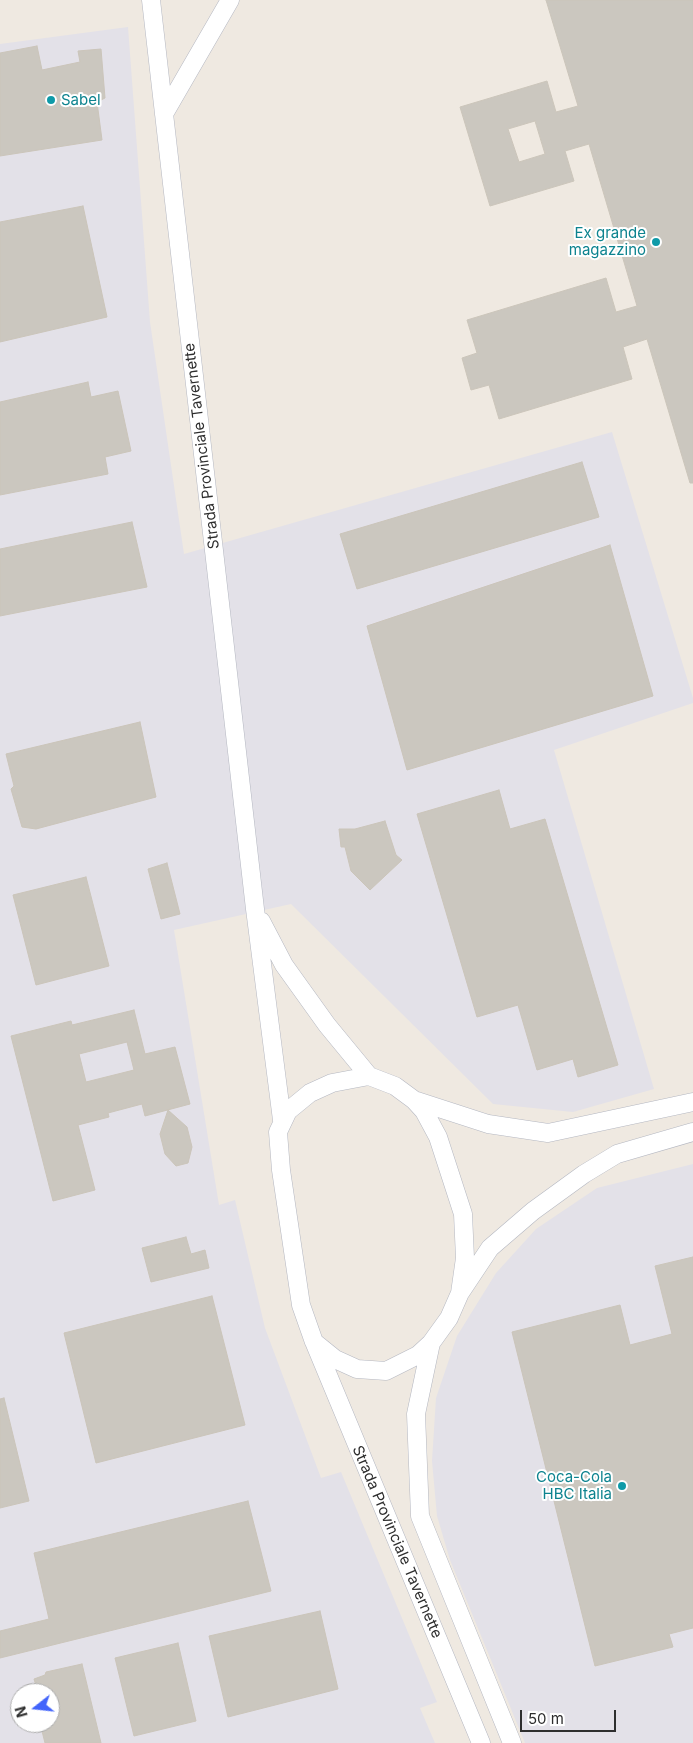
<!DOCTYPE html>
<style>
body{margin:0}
#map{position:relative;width:693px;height:1743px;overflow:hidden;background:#efe9e1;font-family:Inter,sans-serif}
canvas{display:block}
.north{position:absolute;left:10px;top:1683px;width:50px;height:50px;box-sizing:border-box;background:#fff;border:1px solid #ababab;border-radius:50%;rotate:254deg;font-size:14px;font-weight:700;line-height:20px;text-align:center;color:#2e2e2e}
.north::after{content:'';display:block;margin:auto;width:18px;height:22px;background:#4264fb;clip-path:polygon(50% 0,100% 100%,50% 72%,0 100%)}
.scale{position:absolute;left:520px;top:1710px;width:96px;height:22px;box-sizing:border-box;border:2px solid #2e2e2e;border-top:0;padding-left:6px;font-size:15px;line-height:18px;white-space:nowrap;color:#2e2e2e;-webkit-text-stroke:4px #fff;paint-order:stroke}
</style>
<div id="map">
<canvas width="693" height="1743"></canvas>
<div class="north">N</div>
<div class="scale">50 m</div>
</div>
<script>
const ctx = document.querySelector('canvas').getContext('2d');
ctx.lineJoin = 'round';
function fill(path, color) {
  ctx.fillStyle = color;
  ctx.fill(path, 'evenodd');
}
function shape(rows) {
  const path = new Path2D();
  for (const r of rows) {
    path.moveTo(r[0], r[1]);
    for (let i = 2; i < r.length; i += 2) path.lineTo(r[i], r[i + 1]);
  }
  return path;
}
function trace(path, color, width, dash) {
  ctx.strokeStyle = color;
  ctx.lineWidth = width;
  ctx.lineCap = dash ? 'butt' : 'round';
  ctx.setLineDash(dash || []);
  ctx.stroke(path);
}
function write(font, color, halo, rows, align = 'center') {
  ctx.font = font + ' Inter,sans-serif';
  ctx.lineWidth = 4;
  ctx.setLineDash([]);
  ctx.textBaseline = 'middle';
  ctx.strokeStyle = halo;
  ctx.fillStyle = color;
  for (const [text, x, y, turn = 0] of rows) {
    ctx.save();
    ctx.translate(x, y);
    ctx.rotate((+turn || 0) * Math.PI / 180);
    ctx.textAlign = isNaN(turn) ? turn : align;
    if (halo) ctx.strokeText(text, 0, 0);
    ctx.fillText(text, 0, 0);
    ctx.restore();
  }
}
fill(shape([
 [128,27,150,322,184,554,612,432,693,698,693,703,554,750,654,1089,573,1112,493,1104,291,904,174,930,219,1205,235,1200,265,1328,321,1478,341,1472,437,1702,420,1708,435,1743,0,1743,0,44],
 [20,1693,50,1693,50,1723,20,1723],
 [693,1164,693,1743,525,1743,450,1560,437,1516,432,1461,436,1398,457,1336,496,1273,536,1229,597,1188]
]), '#e3e1e8');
const building = shape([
 [546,0,693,0,693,483,690,483,647,339,623,347,632,379,499,419,489,385,471,390,462,358,477,353,467,320,606,278,616,312,637,306,589,144,565,151,574,181,490,206,460,107,547,81,556,112,578,106,546,0],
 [535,121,545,154,519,162,508,129,535,121],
 [37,46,42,70,80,62,78,51,101,49,105,98,97,102,102,140,0,156,0,53,37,46],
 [83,206,107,317,0,342,0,222,83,206],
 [88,382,91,397,118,391,131,451,105,457,108,474,0,495,0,402,88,382],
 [582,462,599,517,357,589,340,534,582,462],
 [132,522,147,587,0,616,0,549,132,522],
 [610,545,653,696,407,770,367,626,610,545],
 [140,722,156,797,36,829,22,827,11,789,14,786,6,754,140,722],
 [499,790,510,829,545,819,618,1065,578,1077,573,1059,537,1070,518,1005,477,1017,417,814,499,790],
 [385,821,396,855,402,860,370,890,351,871,345,847,341,847,339,829,355,829,385,821],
 [167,863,180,914,161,919,148,869,167,863],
 [86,877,109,966,36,985,13,895,86,877],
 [134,1010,145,1054,175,1047,190,1104,145,1116,142,1104,108,1113,109,1117,78,1125,95,1190,53,1201,11,1036,71,1021,72,1025,134,1010],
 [127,1042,134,1070,86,1082,79,1054,127,1042],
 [168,1110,187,1127,192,1147,188,1163,176,1166,165,1154,160,1134,168,1110],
 [186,1237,191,1254,205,1250,209,1268,151,1282,142,1248,186,1237],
 [693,1257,693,1628,669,1634,673,1647,595,1666,512,1332,620,1305,630,1345,672,1334,655,1266,693,1257],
 [212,1296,245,1425,96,1463,64,1333,212,1296],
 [4,1398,29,1501,0,1508,0,1399,4,1398],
 [248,1501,271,1591,0,1658,0,1631,49,1619,34,1553,248,1501],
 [320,1611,338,1689,228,1717,209,1636,320,1611],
 [178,1643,196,1721,134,1736,115,1658,178,1643],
 [82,1664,101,1743,45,1743,40,1723,50,1723,50,1693,38,1693,34,1679,45,1675,46,1672,82,1664]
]);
fill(building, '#cbc7bf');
trace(building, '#cbc5ba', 1);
const minor = shape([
 [151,0,255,909,282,1120],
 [164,114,230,0],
 [261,921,284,965,327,1025,369,1076],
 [414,1100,488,1124,548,1133,693,1102],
 [460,1293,465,1258,463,1214,438,1137,424,1111,414,1100,395,1086,369,1076,332,1083,310,1093,288,1111,278,1132,281,1170,301,1305,314,1342,335,1359,357,1369,386,1371,418,1355,431,1343,449,1318,460,1293,490,1248,533,1211,584,1174,617,1154,693,1132],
 [431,1343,416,1414,420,1516,512,1743],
 [315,1344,481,1743]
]);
trace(minor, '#b4b7c1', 19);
trace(minor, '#fff', 18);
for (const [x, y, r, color] of [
 [51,100,5,"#0f9aa8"],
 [656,242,5,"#0f9aa8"],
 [622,1486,5,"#0f9aa8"]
]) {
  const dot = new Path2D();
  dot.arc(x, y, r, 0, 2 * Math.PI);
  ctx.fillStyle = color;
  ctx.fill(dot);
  trace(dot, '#fff', 2);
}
write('15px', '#0d838f', '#fff', [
 ["Sabel",61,100,"left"],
 ["Ex grande",646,233],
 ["magazzino",646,250],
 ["Coca-Cola",612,1477],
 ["HBC Italia",612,1494]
], 'right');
write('15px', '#2e2e2e', '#fff', [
 ["Strada Provinciale Tavernette",202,446,-97],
 ["Strada Provinciale Tavernette",397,1542,67]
]);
</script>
